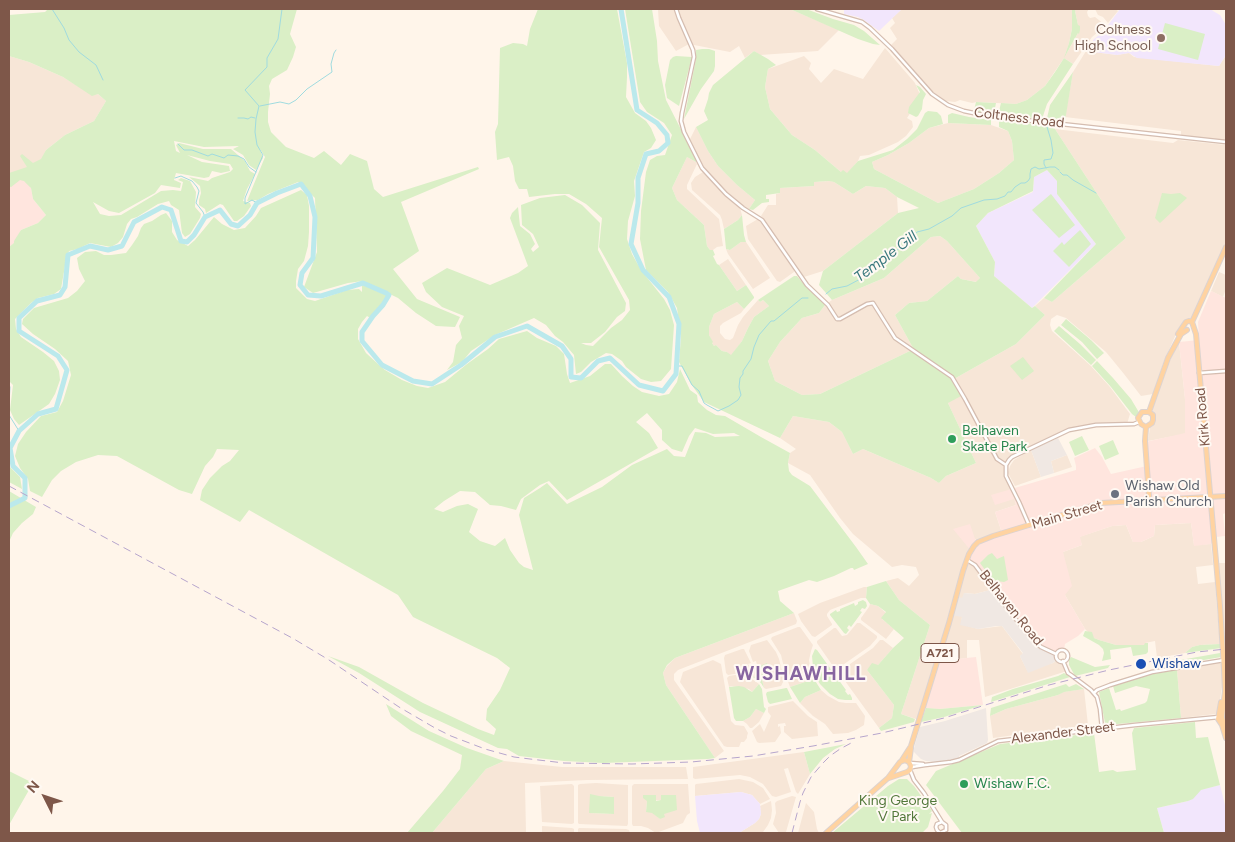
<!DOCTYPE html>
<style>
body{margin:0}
#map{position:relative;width:1235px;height:842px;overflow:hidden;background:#fff5ea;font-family:Figtree,sans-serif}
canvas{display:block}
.frame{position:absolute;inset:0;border:10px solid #7e5749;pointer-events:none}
.north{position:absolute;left:20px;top:772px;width:50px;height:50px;-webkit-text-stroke:4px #fff9f3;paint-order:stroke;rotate:311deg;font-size:14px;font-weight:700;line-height:20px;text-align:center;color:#7e5749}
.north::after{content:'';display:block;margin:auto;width:18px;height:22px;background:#7e5749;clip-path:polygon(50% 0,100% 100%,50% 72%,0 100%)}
</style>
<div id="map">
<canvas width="1235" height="842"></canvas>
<div class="frame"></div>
<div class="north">N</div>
</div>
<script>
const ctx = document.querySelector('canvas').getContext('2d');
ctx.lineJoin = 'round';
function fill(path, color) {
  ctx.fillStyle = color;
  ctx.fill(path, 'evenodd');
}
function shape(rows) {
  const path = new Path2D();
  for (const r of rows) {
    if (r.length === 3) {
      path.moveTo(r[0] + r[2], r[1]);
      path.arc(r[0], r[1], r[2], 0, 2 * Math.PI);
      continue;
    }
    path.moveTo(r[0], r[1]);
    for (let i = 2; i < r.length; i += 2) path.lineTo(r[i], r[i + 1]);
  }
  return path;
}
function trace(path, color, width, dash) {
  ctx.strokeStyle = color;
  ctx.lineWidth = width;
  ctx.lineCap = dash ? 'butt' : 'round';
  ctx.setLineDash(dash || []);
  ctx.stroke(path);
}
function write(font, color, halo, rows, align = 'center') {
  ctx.font = font + ' Figtree,sans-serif';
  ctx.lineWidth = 4;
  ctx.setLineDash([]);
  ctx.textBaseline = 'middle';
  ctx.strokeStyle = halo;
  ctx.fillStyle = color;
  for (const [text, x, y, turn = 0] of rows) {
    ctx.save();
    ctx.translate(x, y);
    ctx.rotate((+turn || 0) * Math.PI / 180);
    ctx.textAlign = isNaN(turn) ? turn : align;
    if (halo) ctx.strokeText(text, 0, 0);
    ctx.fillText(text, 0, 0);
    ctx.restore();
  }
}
fill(shape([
 [658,9,790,9,839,30,818,51,760,55,754,51,745,58,739,46,730,52,689,44,676,51,659,26],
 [902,9,1072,9,1072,29,1069,43,1065,55,1068,51,1078,33,1078,25,1075,11,1076,9,1089,9,1087,12,1088,16,1090,18,1095,17,1104,24,1099,31,1092,37,1073,64,1064,58,1045,86,1027,100,1016,104,977,102,972,103,960,100,955,102,946,101,932,91,891,45,897,39,890,28,895,23,892,18],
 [1095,9,1115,9,1118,11,1108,23,1103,17,1098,15],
 [885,48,915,83,921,97,907,118,912,121,913,127,906,136,898,142,869,155,860,156,858,161,847,174,841,172,815,150,792,135,770,109,765,87,768,69,804,56,811,63,809,69,821,83,834,69,863,79],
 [1086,51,1117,55,1129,53,1134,57,1219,66,1226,55,1226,141,1181,136,1181,131,1065,117,1073,72],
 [9,56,29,62,63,77,92,95,98,94,106,101,94,121,65,135,46,150,9,239],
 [948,123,991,125,1008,131,1012,141,1014,160,999,173,974,189,938,203,874,169,872,162,888,155,909,143,929,128],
 [696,127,708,151,718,166,737,185,755,200,749,209,741,204,727,192,716,181,701,163,690,139],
 [1055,129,1173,143,1178,140,1226,145,1226,241,1192,319,1189,320,1186,319,1183,321,1183,325,1177,332,1164,361,1153,394,1141,396,1124,374,1106,352,1066,318,1057,315,1051,319,1050,325,1052,331,1091,366,1110,387,1130,414,1127,424,1096,425,1073,429,1012,457,1009,460,1005,472,1013,489,1016,505,995,512,1002,533,978,542,975,539,971,551,975,565,994,589,975,594,964,593,962,617,961,624,978,629,1002,626,1023,654,1020,656,1027,670,1053,663,1057,660,1060,661,1063,661,1067,671,985,697,979,640,967,640,967,658,937,662,919,720,901,714,930,625,899,600,886,581,898,578,909,586,919,575,916,567,902,565,892,567,853,534,840,518,810,475,788,463,790,453,796,449,780,438,793,416,829,422,842,432,853,454,863,449,931,478,939,483,946,476,976,463,948,403,954,379,1016,344,1045,315,1035,306,1044,298,1052,302,1126,238],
 [687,157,696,162,697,164,687,185,687,189,719,219,723,246,717,247,713,250,710,250,707,246,704,225,677,200,672,188],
 [703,172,715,185,740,208,742,215,738,220,724,229,722,220,720,215,692,190,691,183,695,177],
 [830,181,834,182,853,194,866,186,885,188,897,197,898,213,823,271,804,277,761,216,768,205,776,205,776,194,780,193,780,188,814,186,814,182],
 [758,219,794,269,794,272,780,282,777,281,748,239,746,226],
 [940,236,947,241,980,278,977,282,961,279,958,276,927,301,909,303,895,315,913,348,912,350,820,394,802,395,775,381,768,361,780,342,802,318,819,313,825,305,832,300,884,278,931,237],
 [741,242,746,242,770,278,753,289,728,254,726,249,730,250],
 [728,259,746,285,737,291,719,265],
 [1219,272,1226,275,1226,289,1223,297,1211,291],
 [758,300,760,302,763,300,769,306,754,317,748,328,742,341,731,356,727,352,722,351,716,345,714,346,712,343,712,342,709,335,709,327,714,314,737,302,744,309,741,313,723,323,720,326,720,333,725,339,730,340,733,338,738,325,743,317],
 [1179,342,1185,399,1185,434,1148,441,1153,407,1168,364],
 [1031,450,1041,477,1015,486,1008,473,1010,466,1014,460],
 [1067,455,1072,467,1054,473,1051,461],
 [1191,523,1194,545,1211,544,1213,565,1196,567,1198,584,1215,582,1220,644,1200,645,1192,647,1185,653,1157,658,1155,641,1145,643,1145,645,1116,645,1099,640,1094,638,1085,629,1065,595,1063,552,1082,545,1079,537,1112,526,1126,525,1133,542,1141,542,1154,536,1155,525],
 [1218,563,1226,563,1226,643,1224,643],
 [864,587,867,587,866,598,861,598,830,610,827,614,827,616,832,624,832,625,815,637,812,636,801,621,798,614,820,603],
 [870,604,878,606,886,613,882,619,894,629,886,639,861,620,861,618,869,607],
 [794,613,797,621,796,624,678,670,674,674,674,680,724,751,715,758,666,685,663,673,667,666,675,658],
 [857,623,860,623,877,636,877,638,870,646,837,669,835,669,817,643,817,641,834,628,836,628,842,636,847,635],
 [798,627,800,627,813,645,811,651,809,660,810,667,814,679,790,687,786,676,781,655,771,639,772,637],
 [767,640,776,652,779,659,784,680,781,686,766,689,764,688,762,680,771,677,760,666,762,674,753,677,741,673,728,675,726,673,724,658,725,655,742,649,744,649,751,663,748,664,750,667,757,665,756,661,753,662,749,651,751,645],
 [880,640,883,640,893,648,878,665,867,670,894,705,892,718,879,728,840,674,840,671,873,648],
 [713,660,721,664,731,721,735,725,744,726,748,733,747,736,747,738,744,742,741,742,739,747,727,747,724,746,680,682,683,672],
 [1219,662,1222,665,1223,680,1219,707,1217,713,1215,714,1181,718,1177,670],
 [735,675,749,677,759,684,752,692,749,689,731,686,729,687,727,678,729,676],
 [1084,689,1088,725,993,738,990,716,1006,709,1058,695,1063,692],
 [821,690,828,696,839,702,846,703,856,703,865,716,864,725,856,730,848,733,833,734,825,724,813,716,800,703,805,697],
 [793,701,808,716,817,722,818,736,792,739,784,732,784,726,786,726,785,723,778,724,778,727,780,726,781,733,775,742,759,743,757,742,752,731,760,724,764,732,771,716,768,712,768,707],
 [756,709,764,713,759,722,752,728,750,728,747,724,743,721,750,717],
 [804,752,810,774,798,794,796,792,788,768,784,769,791,792,776,797,772,796,763,784,750,777,740,775,695,779,693,778,693,767],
 [504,761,562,767,686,767,688,779,587,780,525,783,526,833,432,833,486,769],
 [739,779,753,782,763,788,770,799,760,804,752,795,741,792,695,796,695,785,696,784],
 [596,783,628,785,628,824,627,826,579,824,578,823,578,785,580,784],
 [599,796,614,797,613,814,590,813],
 [572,784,574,786,574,823,572,824,542,822,540,786],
 [634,784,688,784,690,813,687,815,683,823,656,833,648,828,641,826,633,826,632,824,632,786],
 [661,795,664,814,660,819,652,812,646,812,647,801,661,800],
 [792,796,796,797,786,832,785,833,779,833,773,824,776,813,775,803,777,801],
 [771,801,772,810,771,818,768,825,763,832,761,833,739,833,755,823,759,819,761,814,760,806],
 [806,803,814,812,817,829,819,833,798,833],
 [542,826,572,828,574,829,574,833,542,833],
 [579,828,626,829,629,830,630,833,578,833,578,829]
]), '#f7e6d7');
fill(shape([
 [20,180,24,181,31,188,33,199,46,215,38,223,21,230,15,243,9,247,9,186,11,187],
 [1211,291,1226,298,1226,335,1225,335,1226,339,1226,513,1223,514,1225,536,1216,537,1211,544,1194,546,1191,523,1155,525,1154,536,1141,542,1133,542,1126,525,1112,526,1080,537,1082,545,1063,552,1072,586,1065,595,1085,629,1078,636,1065,644,1064,650,1060,650,1056,654,1046,650,1035,642,975,565,967,560,971,551,953,529,970,524,975,539,978,542,1002,533,995,512,1016,505,1014,499,995,505,991,495,1076,470,1076,466,1074,458,1095,448,1102,457,1111,474,1147,466,1145,442,1185,433,1185,399,1179,342,1199,340,1198,322],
 [976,657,983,705,940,709,923,708,937,661]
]), '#ffe5de');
fill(shape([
 [1058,438,1067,455,1051,461,1054,473,1041,477,1031,450],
 [994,589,1014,617,1038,645,1056,654,1057,660,1053,663,1028,673,1020,656,1023,653,1002,626,996,626,978,629,960,625,962,617,951,615,956,596,962,598,964,593,975,594],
 [986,708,988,740,987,743,959,756,959,758,951,761,937,762,926,761,921,759,914,752,914,748,920,727,945,721]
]), '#f0e8e3');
fill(shape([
 [845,9,902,9,879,31,864,20,858,17,844,14,844,10],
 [1120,9,1211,9,1213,11,1220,15,1226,25,1226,55,1219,66,1137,58,1129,53,1117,55,1086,51,1094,39,1103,32],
 [1047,170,1057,181,1057,194,1096,244,1032,308,994,276,995,262,976,226,988,213,1033,192,1034,177],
 [1220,785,1226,809,1226,832,1164,833,1157,808,1188,801,1200,790],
 [741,792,752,795,760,804,761,814,759,819,755,823,739,833,700,833,697,821,695,796]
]), '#f2e6fc');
fill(shape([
 [48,9,297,9,290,34,296,47,293,57,287,70,272,79,269,86,270,94,268,112,268,122,271,132,286,147,314,158,324,151,341,165,350,154,367,161,374,189,383,197,478,167,479,169,401,202,419,251,393,269,417,299,460,317,455,327,436,326,416,313,398,298,363,281,348,283,313,293,304,287,317,252,315,198,298,182,268,194,258,200,247,201,265,157,260,149,263,158,256,170,249,165,243,155,233,149,239,146,204,147,174,141,176,151,180,153,176,145,179,143,203,149,231,149,245,161,250,171,255,174,247,189,243,201,250,203,251,206,244,216,237,221,234,221,223,205,220,204,206,213,205,209,199,205,199,200,201,193,200,186,189,177,208,181,212,178,230,172,233,169,230,164,210,161,187,155,202,162,229,166,230,171,221,173,212,171,209,177,204,178,176,173,174,180,181,183,180,188,161,185,155,193,119,213,109,211,93,202,100,214,109,216,121,215,161,191,173,190,181,191,183,182,178,180,181,178,190,181,196,192,195,207,201,214,200,218,190,234,185,237,182,233,179,210,171,205,169,201,158,204,137,217,131,219,127,224,123,237,118,243,111,247,90,243,78,249,69,251,66,260,61,289,54,294,38,298,31,303,15,319,16,329,21,337,43,352,54,361,59,371,60,380,55,394,49,404,19,425,14,419,10,410,13,385,9,381,9,247,14,243,14,241,21,230,38,223,46,215,33,199,31,188,24,181,20,180,11,187,9,186,9,173,27,167,20,156,22,154,33,163,41,159,46,150,65,135,94,121,106,101,98,94,92,96,63,77,29,62,9,56,9,15,45,12],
 [538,9,617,9,627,63,627,77,626,97,635,113,646,121,651,128,656,140,651,148,644,152,634,181,635,196,628,221,627,239,632,254,641,270,664,299,670,310,674,325,671,369,661,381,651,382,641,379,626,367,622,361,612,354,606,353,591,362,581,372,576,374,574,355,563,342,555,336,546,325,534,318,495,335,471,351,462,362,447,370,453,362,456,345,462,338,459,326,464,316,442,307,426,292,422,283,447,268,490,285,518,273,528,266,510,218,512,213,518,207,520,226,530,234,535,244,531,249,533,252,539,247,533,234,522,225,521,205,540,198,565,195,582,205,600,223,598,250,626,303,625,311,617,317,605,332,591,343,581,343,586,345,593,346,611,328,622,320,630,310,629,300,599,247,602,218,586,204,569,194,555,194,529,197,527,189,519,189,515,181,513,166,509,157,497,160,495,132,498,124,500,48,513,43,523,44,527,46,530,29],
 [625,9,652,9,657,41,658,61,666,100,697,161,696,162,687,157,672,188,677,200,704,225,707,246,710,250,713,250,715,255,713,256,717,264,719,265,737,291,746,285,754,297,754,298,744,309,737,302,714,314,709,327,709,335,713,342,712,343,714,346,716,345,722,351,727,352,731,355,742,341,748,328,754,317,769,306,763,300,760,302,758,300,794,276,797,276,802,282,825,305,819,313,802,318,780,342,768,361,775,381,802,395,820,394,912,350,913,348,895,315,909,303,927,301,958,276,961,279,976,282,980,278,947,241,940,236,931,237,884,278,832,300,819,285,823,271,898,213,919,208,897,197,885,188,866,186,853,194,834,182,829,181,814,182,814,186,780,188,780,193,766,195,766,199,769,199,769,202,762,203,753,210,749,209,755,200,737,185,718,166,708,151,696,127,708,120,704,111,708,99,709,93,713,85,754,51,768,59,776,65,768,69,765,87,770,109,792,135,815,150,841,172,843,170,847,173,858,161,893,150,907,139,917,129,925,113,928,111,937,112,941,116,943,124,929,128,909,143,888,155,872,162,874,169,938,203,974,189,999,173,1014,160,1012,141,1008,131,999,127,999,120,1053,126,1055,129,1126,238,1052,302,1044,298,1096,244,1057,194,1057,181,1047,170,1034,177,1033,191,988,213,976,226,995,262,994,276,1032,308,1035,306,1045,315,1016,344,954,379,963,395,948,403,976,463,946,476,939,483,931,478,863,449,853,454,842,432,829,422,793,416,780,438,704,402,691,384,679,362,681,337,677,308,668,292,646,270,640,239,641,211,646,172,650,160,657,156,665,155,672,135,664,123,647,112,640,102],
 [790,9,806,9,833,19,854,25,864,31,880,45,873,44,858,39],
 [1072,9,1076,9,1075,11,1078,25,1080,26,1080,30,1079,34,1078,33,1064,58,1073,64,1047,104,1042,119,998,115,1001,103,1016,104,1027,100,1045,86,1055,72,1064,58,1069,43,1072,29],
 [1165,23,1205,34,1198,60,1158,49],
 [702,49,709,49,715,51,715,66,714,71,701,89,684,119,696,59,696,50],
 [676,56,692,57,679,106,667,98,665,85,670,60,673,57],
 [1073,72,1065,121,1048,120,1047,118,1050,105],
 [916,85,920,87,926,94,923,100,922,109,918,116,916,117,908,113,909,107,920,92],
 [976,102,996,103,994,113,992,115,978,113,975,111,974,110],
 [952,113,969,117,991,120,991,125,948,123,948,115],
 [301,190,307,195,309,206,309,232,308,246,304,261,298,269,296,281,296,288,307,299,315,301,347,290,359,289,362,292,362,283,387,293,388,296,380,309,370,318,367,316,362,322,358,329,358,339,366,353,378,364,385,370,402,380,417,386,428,388,445,382,467,364,488,349,499,339,527,331,537,338,556,346,564,354,567,374,570,383,590,376,605,364,611,364,622,376,633,386,642,392,659,396,669,394,677,382,680,369,690,390,697,395,698,402,707,410,716,415,725,416,761,437,790,453,788,463,789,471,792,475,810,486,856,547,868,564,854,570,853,568,851,568,834,576,817,582,809,580,778,591,780,601,794,613,675,658,667,665,663,673,666,685,715,758,708,759,603,763,564,761,519,756,507,749,498,748,420,712,359,673,328,656,359,667,423,703,478,729,494,735,496,729,486,720,487,709,500,690,510,668,497,658,413,617,398,595,249,510,240,522,200,500,202,490,210,478,222,466,230,461,239,450,217,449,213,457,205,466,192,494,179,490,117,456,98,455,76,462,61,471,52,480,42,497,30,491,28,479,20,468,15,456,18,444,26,432,41,416,57,412,63,401,71,375,68,361,55,349,33,334,22,324,23,319,34,308,68,298,77,291,85,281,79,269,77,258,85,252,96,251,104,255,111,255,126,253,132,245,138,236,141,228,144,224,152,221,161,215,166,213,172,221,172,232,177,240,188,246,195,240,214,217,222,224,234,230,245,228,256,216,261,208],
 [647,413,662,430,662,440,672,449,682,452,689,436,695,428,713,434,734,433,740,436,715,437,706,433,695,432,685,457,674,456,667,449,632,465,602,487,567,504,547,483,540,488,524,498,519,515,533,570,524,567,519,563,510,550,505,538,495,546,480,541,469,532,478,509,468,504,457,506,443,512,434,509,444,501,460,491,475,492,490,505,501,506,516,510,521,499,540,485,549,481,567,500,658,448,649,433,636,422],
 [1162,193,1171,194,1180,193,1187,198,1160,223,1155,218],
 [1051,194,1075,225,1059,238,1032,210],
 [742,215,744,235,746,242,741,242,730,250,726,249,724,229,738,220],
 [1080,230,1091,244,1069,267,1053,251,1062,242,1064,245],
 [1066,319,1091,340,1104,353,1097,359,1082,342,1061,325],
 [1059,326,1080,344,1096,360,1091,365,1054,331],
 [1023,357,1034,371,1022,380,1010,366],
 [1097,361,1113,378,1131,399,1140,414,1136,417,1132,414,1111,387,1092,366],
 [1082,436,1089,450,1075,456,1069,442],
 [1113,440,1119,454,1105,460,1099,446],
 [9,464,10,467,20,477,22,489,9,482],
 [9,491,36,507,33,514,22,523,13,533,9,542],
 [992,553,997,559,1004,556,1008,580,1004,582,996,581,991,578,980,563,988,555],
 [886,581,899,600,930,625,901,714,915,719,914,722,881,731,879,728,892,718,894,705,867,670,872,663,878,665,893,648,904,638,881,618,886,612,878,606,870,604,866,598,867,587],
 [863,600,866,602,867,606,865,609,862,608,860,611,862,612,851,627,849,625,847,628,849,630,846,634,844,633,830,615,830,614,836,610,837,612,840,611,840,609,854,603,855,606,858,604,858,602],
 [1085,631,1092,632,1094,638,1099,640,1116,645,1144,645,1145,643,1148,643,1148,652,1146,654,1133,656,1131,647,1110,650,1111,659,1102,661,1104,653,1103,649,1099,645,1083,636],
 [1220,644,1221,648,1185,653,1192,647,1200,645],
 [815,649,817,650,846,690,845,691,848,695,850,694,852,698,852,700,845,700,838,699,830,694,820,684,816,678,813,667,812,656],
 [1220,653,1221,657,1170,666,1169,662],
 [1071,657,1095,667,1110,665,1108,668,1075,676,1069,665,1069,659],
 [767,663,771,677,762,680,764,688,761,683,753,677,762,674,760,666],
 [1177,670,1181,718,1107,725,1105,723,1099,692,1109,688,1116,710,1120,709,1121,711,1145,703,1147,701,1150,689,1136,686,1115,693,1113,686,1152,674],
 [1064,673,1070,677,991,702,992,697,1013,689,1058,676],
 [814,679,821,690,805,697,800,703,790,687],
 [759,684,762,689,764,707,766,709,764,713,756,709,750,717,743,721,736,721,734,718,729,687,739,686,744,687,752,692],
 [1066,684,1069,687,1076,684,1084,689,1064,692,1058,695,1006,709,990,716,991,708],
 [786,688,787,688,792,699,770,704,768,702,766,694,767,692],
 [386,704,429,731,467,748,504,761,486,769,432,833,407,833,443,791,460,769,462,755,411,731,391,716],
 [983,705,944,717,921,722,926,708,940,709],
 [1195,722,1196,738,1208,737,1220,785,1201,790,1193,799,1188,801,1157,808,1164,833,962,833,926,785,936,771,1000,744,1094,733,1099,772,1113,770,1117,772,1136,770,1132,733,1134,728],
 [846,744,835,749,823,758,810,774,804,752],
 [9,771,33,783,9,825],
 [899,779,907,779,914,786,932,811,929,814,932,813,928,827,922,833,832,833,888,786],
 [590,794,599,796,614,797,614,814,589,813],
 [643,795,656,795,656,801,661,800,661,795,676,795,677,810,664,814,665,817,660,819,652,813,646,812,647,801,643,798]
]), '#daefc6');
trace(shape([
 [52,9,64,28,69,40,79,52,96,65,103,80],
 [260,106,280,102,289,104,296,100,307,89,332,72,331,64,334,53,336,50],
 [238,118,244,118,248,119,251,117,255,118],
 [178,144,184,150,192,150,208,156,212,154,224,158,228,155,238,156,244,159,249,167,256,172],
 [1046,168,1044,164,1044,160,1051,159,1053,153,1051,140,1047,127],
 [1060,172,1063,175,1067,175,1073,180,1096,193],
 [175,178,181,176,183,177,192,181,197,187,199,191,196,203,203,212,205,217],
 [257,203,252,200,245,204,245,198,263,155,257,145,255,132,256,119,259,106,245,90,267,67,267,58,278,39,282,9],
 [826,294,832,289,847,286,864,277,869,270,874,267,874,262,877,261,883,262,890,253,903,247,917,232,929,229,952,216,961,208,984,200,997,199,1005,196,1008,192,1011,192,1015,187,1021,183,1025,183,1028,181,1030,178,1030,174,1031,169,1035,167,1039,169,1050,167,1055,167,1059,170],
 [676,366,682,366,692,385,699,391,704,403,707,405,718,411,729,406,738,400,741,395,739,387,740,378,743,374,743,371,751,359,754,347,759,335,771,321,774,321,802,298,808,298],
 [9,385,10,387,9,404],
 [9,415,19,431]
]), '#a0dbdf', 1);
trace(shape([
 [9,506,25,498,25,478,13,466,10,448,19,431,38,414,56,409,67,370,58,356,19,331,19,318,37,301,60,295,65,287,68,255,90,246,108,250,122,246,134,222,162,207,171,210,181,241,187,242,194,235,205,217,220,210,231,224,238,226,250,215,257,203,277,193,301,184,310,196,315,217,313,258,302,273,300,285,308,295,321,296,363,283,386,293,389,295,383,305,373,316,362,332,362,341,382,365,413,381,432,384,461,365,495,337,527,326,562,346,571,359,571,377,581,378,598,361,610,358,639,385,663,391,676,374,679,324,669,297,643,270,631,244,638,203,638,178,646,154,659,151,668,143,667,135,657,123,637,110,621,9]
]), '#bbe9ec', 5);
const minor = shape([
 [676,9,679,18,693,50,694,57,682,113,681,121,684,132,702,168,726,194,743,208,762,220,807,285,828,305,837,319,840,319,867,304,873,303,895,338,952,377,965,399,997,459,1006,465],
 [817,9,855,20,862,22,870,28,892,49,932,94,948,105,964,111,988,116,1226,142],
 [1199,373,1226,371],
 [1006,465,1009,460,1012,457,1069,430,1096,425,1134,424,1139,422],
 [1006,465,1006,476,1019,502,1029,525],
 [967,560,975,565,1014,617,1035,642,1041,647,1056,654],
 [1062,656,6],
 [1063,661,1068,673,1071,675,1091,690,1097,697,1100,709,1102,729],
 [1094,693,1097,690,1110,685,1152,672,1224,660],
 [910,763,923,764],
 [912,767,925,765,951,762,959,760,998,741,1135,725,1219,717],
 [910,770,914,780,924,793,942,822,946,825,946,830],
 [942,822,937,824,936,827,937,830,940,833,946,830]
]);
const major = shape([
 [1192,322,1196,334,1220,606,1224,669,1225,691,1222,717,1226,731],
 [1192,322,1226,247],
 [1178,334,1186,322,1189,321,1192,322],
 [1149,412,1168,358,1181,334,1187,330],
 [1146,427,1141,424,1138,418,1142,412,1149,412],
 [1146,427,1152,423,1153,420,1153,415,1149,412],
 [1146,501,1149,496,1145,441,1146,427],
 [1221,702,1218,719,1222,725,1226,738],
 [902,760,911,746,949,623,963,571,969,554,974,546,978,542,993,536,1101,503,1226,496],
 [889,778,907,772,910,770,911,766,909,762,911,748],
 [826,833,888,778,900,762,905,760,909,762]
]);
trace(minor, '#d5bdb0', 5);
trace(major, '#ddd3d0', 6);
trace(minor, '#fff', 2.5);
trace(major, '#ffd3a1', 4);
trace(shape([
 [9,486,294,639,329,660,399,707,435,728,451,736,485,749,514,757,530,759,564,763,632,764,691,762,753,756,813,746,882,733,944,718,1049,685,1109,670,1197,652,1226,649],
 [792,833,800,802,803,793,811,777,823,763,830,756,840,749,853,742]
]), '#b6a5cc', 1, [8, 5]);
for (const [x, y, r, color] of [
 [1161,38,5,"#8d6e63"],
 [952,439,5,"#2e9e5b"],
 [1115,494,5,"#6b7280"],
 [1141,664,6,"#1a4fb4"],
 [964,784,5,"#2e9e5b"]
]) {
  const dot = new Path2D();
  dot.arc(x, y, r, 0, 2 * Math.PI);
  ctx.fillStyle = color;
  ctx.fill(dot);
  trace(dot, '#fff9f3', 2);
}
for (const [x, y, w] of [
 [940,653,38]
]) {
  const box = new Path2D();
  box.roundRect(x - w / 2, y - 9.5, w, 19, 4);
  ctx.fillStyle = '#fff9f3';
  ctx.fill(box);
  trace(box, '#7e5749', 1);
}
write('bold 12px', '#7e5749', null, [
 ["A721",940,653]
]);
write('14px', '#785e54', '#fff9f3', [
 ["Coltness",1151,30],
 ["High School",1151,46]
], 'right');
write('14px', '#7e5749', '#fff9f3', [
 ["Coltness Road",1019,118,7],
 ["Kirk Road",1203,417,-95],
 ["Main Street",1067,515,-16],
 ["Belhaven Road",1011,608,51],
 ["Alexander Street",1063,733,-7]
]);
write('14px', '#27864d', '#fff9f3', [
 ["Belhaven",962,431],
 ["Skate Park",962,447],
 ["Wishaw F.C.",974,784]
], 'left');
write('14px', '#5b616d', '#fff9f3', [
 ["Wishaw Old",1125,486],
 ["Parish Church",1125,502]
], 'left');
write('14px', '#164399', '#fff9f3', [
 ["Wishaw",1152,664]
], 'left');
write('14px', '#52783a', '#fff9f3', [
 ["King George",898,801],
 ["V Park",898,817]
]);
write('italic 15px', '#37777c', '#fff9f3', [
 ["Temple Gill",886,257,-37]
]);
ctx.letterSpacing = '1px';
write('bold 19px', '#8765a0', '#fff9f3', [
 ["WISHAWHILL",801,674]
]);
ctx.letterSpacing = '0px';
</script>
